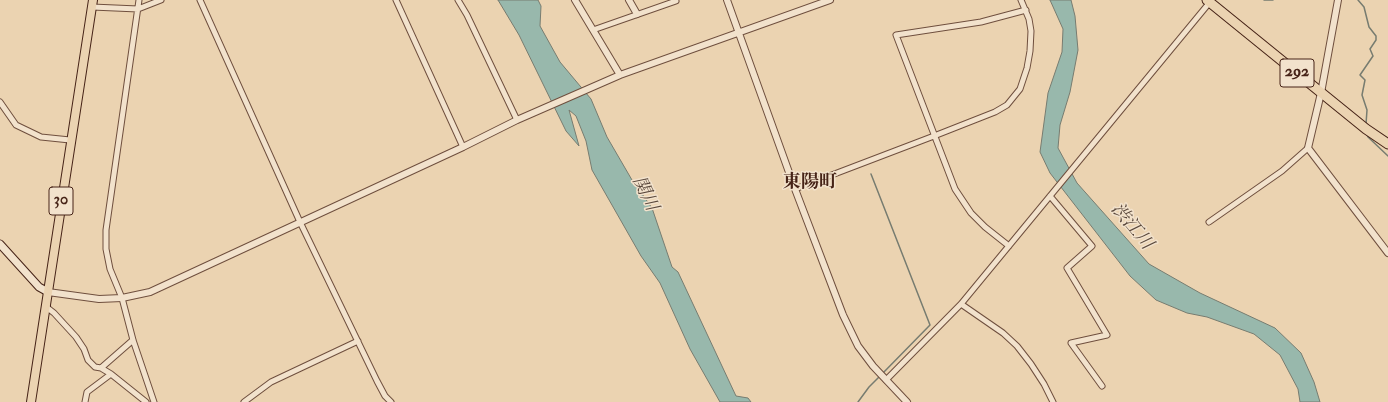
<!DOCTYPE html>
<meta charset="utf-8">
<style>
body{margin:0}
canvas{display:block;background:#ebd3b1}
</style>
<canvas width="1388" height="402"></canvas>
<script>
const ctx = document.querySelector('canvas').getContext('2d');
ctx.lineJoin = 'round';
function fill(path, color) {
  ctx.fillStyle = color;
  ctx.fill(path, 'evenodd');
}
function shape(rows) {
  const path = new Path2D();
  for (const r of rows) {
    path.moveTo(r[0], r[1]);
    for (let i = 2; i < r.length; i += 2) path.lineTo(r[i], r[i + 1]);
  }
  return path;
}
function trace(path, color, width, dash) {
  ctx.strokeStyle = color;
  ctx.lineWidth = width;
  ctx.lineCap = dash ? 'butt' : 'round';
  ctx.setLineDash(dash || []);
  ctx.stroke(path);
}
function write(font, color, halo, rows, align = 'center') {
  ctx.font = font + ' "IM FELL Double Pica","Noto Serif JP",serif';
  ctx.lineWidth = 3;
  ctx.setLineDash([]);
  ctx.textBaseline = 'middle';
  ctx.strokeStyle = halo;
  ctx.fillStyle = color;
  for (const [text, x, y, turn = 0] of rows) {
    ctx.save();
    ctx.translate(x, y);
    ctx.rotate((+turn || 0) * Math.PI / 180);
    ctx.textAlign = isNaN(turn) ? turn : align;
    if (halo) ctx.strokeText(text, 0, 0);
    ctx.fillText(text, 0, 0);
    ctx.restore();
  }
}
const water = shape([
 [498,0,538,0,541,6,540,26,560,62,591,99,607,137,632,180,652,208,672,267,678,272,736,396,748,398,751,402,720,402,690,349,660,283,641,256,592,170,586,141,576,116,569,110,579,146,566,131,519,35,498,0],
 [1050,0,1071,0,1075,16,1078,50,1070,92,1060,125,1058,148,1077,183,1149,264,1200,293,1275,328,1301,353,1314,382,1320,402,1300,402,1298,389,1280,355,1254,334,1207,317,1187,313,1156,300,1130,276,1050,173,1040,152,1048,93,1062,52,1063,29,1050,0]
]);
fill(water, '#98b8ac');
trace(water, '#777c70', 1);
trace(shape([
 [1264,0,1273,0],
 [1358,0,1364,7,1369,27,1376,36,1376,40,1370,49,1373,56,1360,75,1365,80,1362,95,1367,110,1366,124],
 [1366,133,1368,137,1388,156],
 [871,174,930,325,882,374],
 [858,402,869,387,879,377]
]), '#777c70', 1.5);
const minor = shape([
 [139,0,106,230,106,249,110,269,122,298,133,340,154,402],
 [200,0,300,222,377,381,385,396,391,402],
 [396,0,463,147],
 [458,0,467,15,517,120],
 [92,7,138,9,161,0],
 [593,30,676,1,675,0],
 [0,102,16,125,41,137,70,140],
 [795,189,934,136,995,112,1007,105,1020,89,1027,68,1030,51,1031,31,1029,19,1021,0],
 [1050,196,1092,246,1067,268,1107,335,1071,343,1102,386],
 [1209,222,1282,171,1308,148],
 [1009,246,985,227,971,213,955,189,896,35,981,22,1026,10],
 [961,304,1003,333,1017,346,1031,364,1044,384,1053,402],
 [45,306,54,313,76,337,84,349,88,360,95,367,101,368,111,374,146,402],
 [101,368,133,340],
 [886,380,961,304,1210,2],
 [85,402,87,392,111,374],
 [244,402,271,382,358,341]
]);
const tertiary = shape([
 [575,0,620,75],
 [629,0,637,14],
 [727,0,795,189,843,315,858,346,873,366,907,402],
 [1338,0,1321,93,1308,148,1388,253],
 [48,292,99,299,122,298,150,292,463,147,517,120,620,75,830,0]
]);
const secondary = shape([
 [0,244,39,287,48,292]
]);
const primary = shape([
 [31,402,93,0]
]);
const trunk = shape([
 [1207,0,1366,129,1388,144]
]);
trace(minor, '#6f4f3e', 7);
trace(tertiary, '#6f4f3e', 8);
trace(secondary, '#462317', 9);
trace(primary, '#462317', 10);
trace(trunk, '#462317', 11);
trace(minor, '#f2e2cc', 5);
trace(tertiary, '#f2e2cc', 6);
trace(secondary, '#f2e2cc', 7);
trace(primary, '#ebd3b1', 8);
trace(trunk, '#ebd3b1', 9);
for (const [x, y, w] of [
 [1297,73,34],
 [61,201,24]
]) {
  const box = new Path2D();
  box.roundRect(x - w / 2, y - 14, w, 28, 3);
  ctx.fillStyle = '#f2e2cc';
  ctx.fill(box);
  trace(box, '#462317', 1);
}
write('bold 16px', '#462317', null, [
 ["292",1297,73],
 ["30",61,201]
]);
write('bold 18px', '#462317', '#f2e2cc', [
 ["東陽町",810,183]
]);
write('italic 18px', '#5a483c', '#f2e2cc', [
 ["関川",644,194,64],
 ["渋江川",1131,227,50]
]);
</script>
